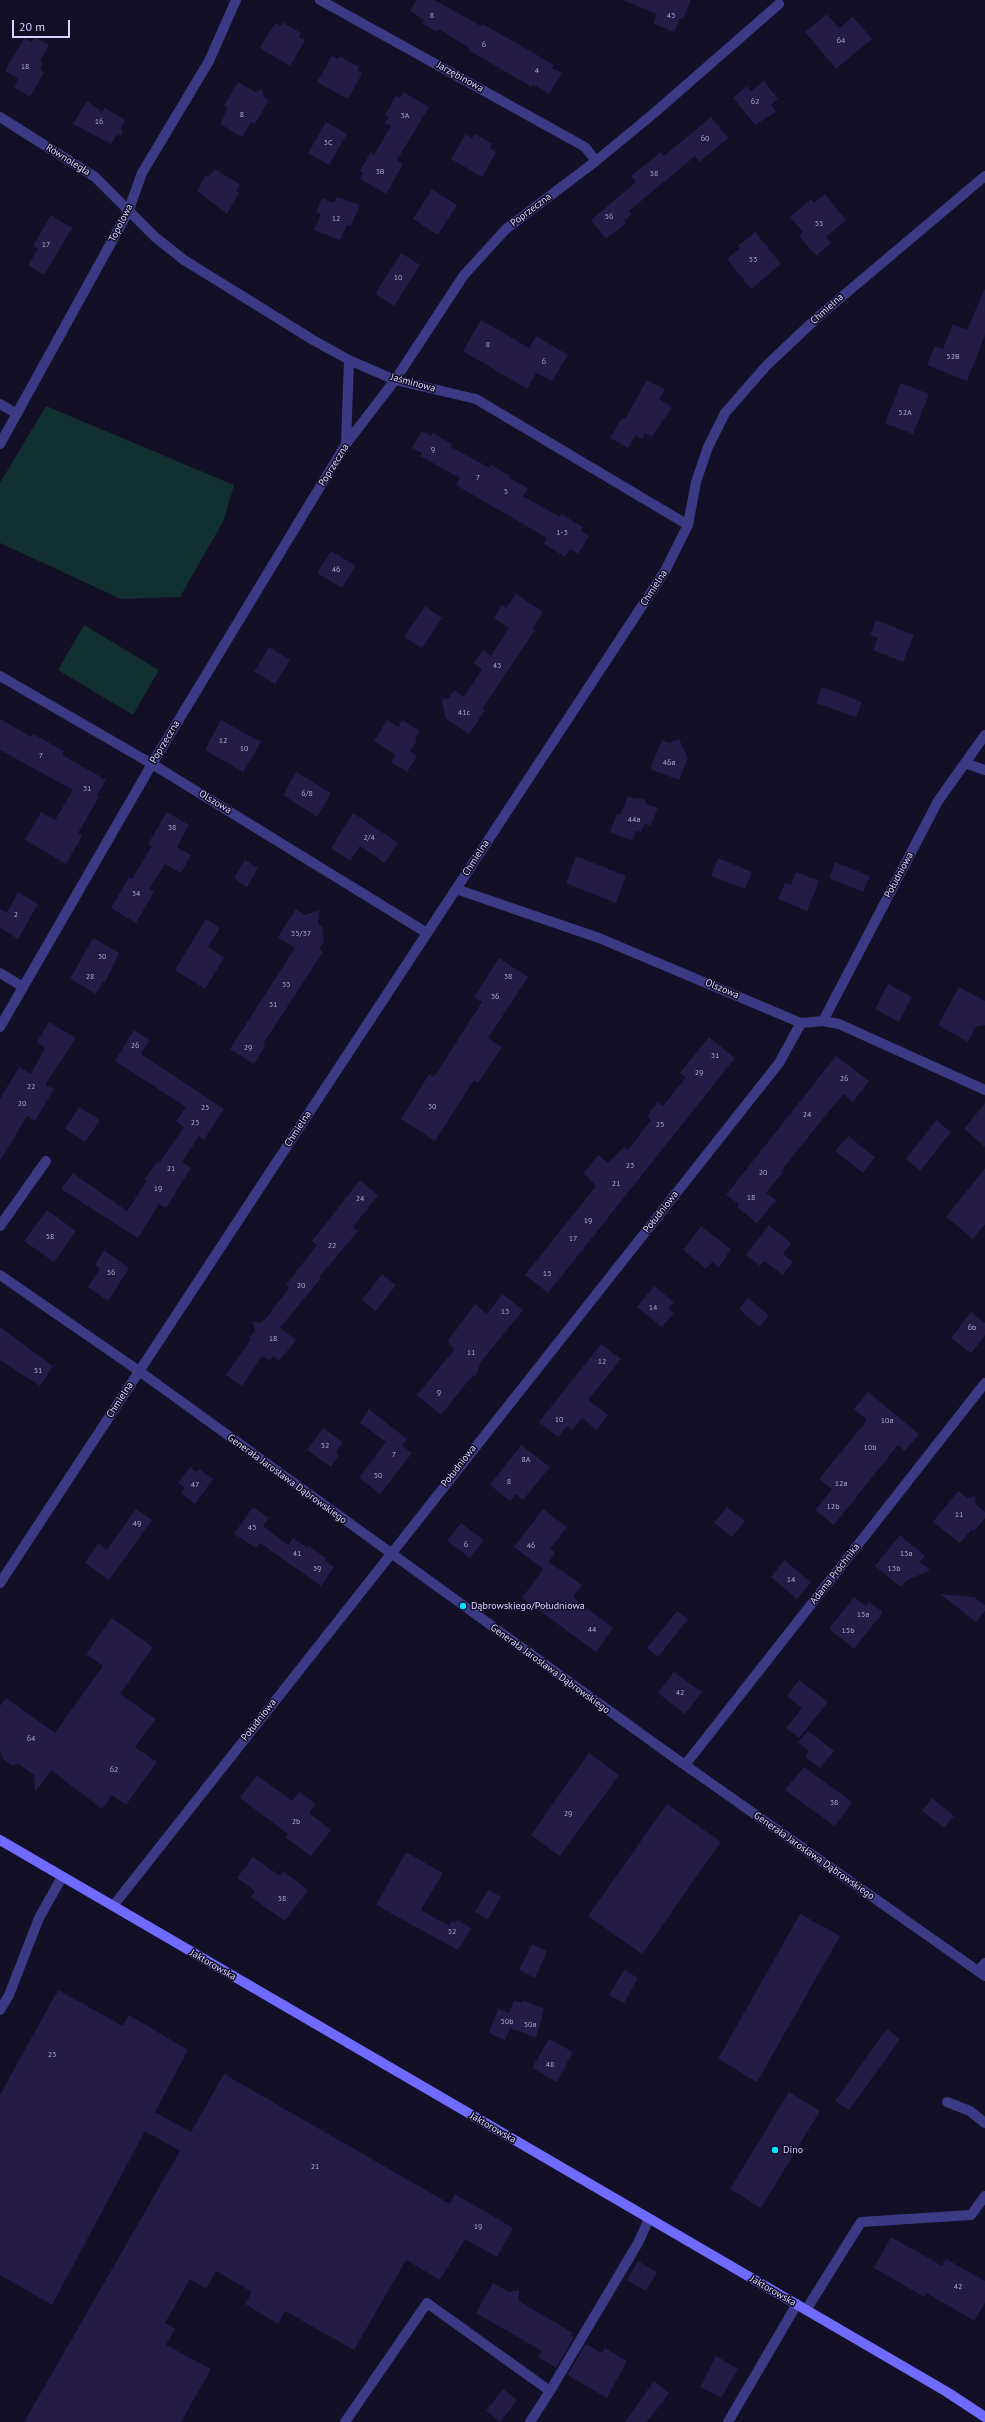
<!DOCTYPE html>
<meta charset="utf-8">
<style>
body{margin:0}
#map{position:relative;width:985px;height:2422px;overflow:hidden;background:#130f26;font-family:"PT Sans",sans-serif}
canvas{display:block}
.scale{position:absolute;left:12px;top:20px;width:58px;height:18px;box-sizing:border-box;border:2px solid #d9d4ff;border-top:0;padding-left:5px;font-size:12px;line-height:14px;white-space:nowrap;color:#d9d4ff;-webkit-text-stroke:3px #130f26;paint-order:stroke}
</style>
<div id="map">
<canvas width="985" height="2422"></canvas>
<div class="scale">20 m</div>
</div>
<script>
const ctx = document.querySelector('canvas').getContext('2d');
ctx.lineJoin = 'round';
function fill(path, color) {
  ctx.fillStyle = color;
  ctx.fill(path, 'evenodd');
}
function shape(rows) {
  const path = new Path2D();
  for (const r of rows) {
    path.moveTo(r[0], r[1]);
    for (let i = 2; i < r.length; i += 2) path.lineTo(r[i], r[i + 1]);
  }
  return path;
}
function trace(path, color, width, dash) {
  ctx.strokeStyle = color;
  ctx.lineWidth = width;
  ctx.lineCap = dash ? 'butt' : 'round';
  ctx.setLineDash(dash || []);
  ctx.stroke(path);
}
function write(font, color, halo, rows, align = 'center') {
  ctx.font = font + ' "PT Sans",sans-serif';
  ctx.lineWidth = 3;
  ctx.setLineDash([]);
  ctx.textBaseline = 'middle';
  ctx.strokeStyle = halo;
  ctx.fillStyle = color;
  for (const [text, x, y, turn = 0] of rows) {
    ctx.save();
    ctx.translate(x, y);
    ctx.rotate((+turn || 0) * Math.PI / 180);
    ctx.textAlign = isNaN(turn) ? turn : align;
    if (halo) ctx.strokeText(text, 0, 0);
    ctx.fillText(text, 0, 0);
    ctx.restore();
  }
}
fill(shape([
 [46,406,234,485,224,520,180,597,121,599,0,543,0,483],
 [84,625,159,670,133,715,58,670]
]), '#12302f');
fill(shape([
 [417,0,435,0,481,26,483,24,554,65,552,68,562,73,549,94,533,84,532,87,468,50,469,48,439,29,437,32,422,23,424,20,410,11],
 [623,0,691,0,683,19,680,18,674,32,653,23,657,14],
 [827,14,839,28,853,17,872,39,836,69,805,32],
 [282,22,301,33,299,37,305,40,290,66,260,48,275,23,281,26],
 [34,37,49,45,40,61,43,63,40,70,44,72,30,97,14,88,18,79,5,71,24,38,32,42],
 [332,56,338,59,340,56,359,67,357,70,362,74,348,99,317,82],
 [764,81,778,99,771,105,776,112,755,125,733,98,747,86,751,91],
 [238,82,255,92,262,90,264,97,269,100,255,124,251,122,242,137,220,124,228,108,224,106],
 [403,92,429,107,397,160,403,164,386,194,360,179,363,173,360,171,371,152,374,155,391,126,385,123,389,117,385,115,396,96,400,98],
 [87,101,102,112,105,108,125,120,121,128,123,134,116,136,111,144,73,124],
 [711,117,728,138,699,162,695,156,629,211,632,214,624,221,626,223,606,239,591,220,636,182,631,176,661,152,664,156],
 [326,122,347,134,329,165,308,153],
 [466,134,472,138,475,134,492,144,490,148,496,152,482,177,451,159],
 [214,169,240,184,236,191,239,193,227,214,197,191,206,175,209,177],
 [432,189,457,205,438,235,413,219],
 [825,194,846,220,826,237,831,243,816,256,799,236,803,232,790,217,811,199,814,203],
 [337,197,360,205,351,226,347,225,340,240,314,230,321,214,316,212,322,198,334,203],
 [51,215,72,228,44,275,28,265,38,249,33,246],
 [755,232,781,264,751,289,727,259,740,248,738,246],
 [401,253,420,265,394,306,375,294],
 [985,288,985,335,967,381,927,365,935,346,943,349,953,324,967,330],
 [481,320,529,348,536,336,568,355,552,381,536,373,527,389,463,351],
 [647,380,665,390,659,399,672,407,652,437,645,433,642,439,635,435,628,448,610,438,622,418,625,419],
 [901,383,929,394,913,434,885,423],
 [422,431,431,436,432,433,452,444,451,447,490,468,491,465,510,476,509,478,528,488,523,496,560,517,561,514,583,527,581,531,589,536,578,554,570,549,565,557,544,544,547,538,456,485,460,478,420,456,422,453,412,448],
 [331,551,356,566,342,588,317,573],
 [516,594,543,612,532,628,535,630,482,709,485,710,469,734,445,718,442,699,449,698,454,690,464,697,482,669,474,663,483,650,491,656,509,628,494,618,502,605,506,608],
 [425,606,442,618,422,648,404,637],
 [876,620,914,635,903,662,873,650,878,638,870,635],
 [269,647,290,660,275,684,254,672],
 [822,687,862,702,856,717,816,703],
 [0,719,31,737,33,734,64,751,62,755,106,780,97,795,99,797,78,833,82,836,66,864,25,840,41,812,55,820,73,790,0,750],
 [221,720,261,742,243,772,205,750],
 [387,720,398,727,402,720,420,731,415,739,417,740,410,751,417,756,407,772,391,762,396,755,374,741],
 [679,739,688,758,679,780,650,769,662,740,669,743],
 [296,772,331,793,317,817,283,795],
 [628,796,635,799,639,798,645,800,646,804,658,808,650,826,645,823,641,832,636,831,632,841,610,832,617,814,620,815],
 [167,812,189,825,177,847,191,855,181,873,165,864,149,889,154,892,136,923,111,908,129,877,132,879,152,846,148,844],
 [353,813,398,843,385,863,360,846,350,861,331,848],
 [576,856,626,876,616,903,566,883],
 [718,858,752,872,745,889,711,876],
 [245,860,258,868,247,887,234,878],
 [835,862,870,876,863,892,829,878],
 [796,872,819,881,807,911,778,899,785,883,791,885],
 [18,892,38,904,18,939,0,928,0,909,7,913],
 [296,909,305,915,319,910,318,924,322,926,324,941,319,949,323,952,263,1044,265,1046,254,1064,230,1049,295,948,278,937],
 [206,919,220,928,208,947,224,958,205,989,175,970],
 [93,938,119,953,105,983,103,982,96,994,70,979],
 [499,958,528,977,488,1038,502,1047,478,1083,474,1080,435,1141,401,1119,429,1074,434,1077,482,1002,474,997],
 [888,984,912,997,899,1022,875,1009],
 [959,987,985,1001,985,1025,976,1027,968,1042,938,1025],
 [49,1022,76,1038,45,1085,54,1089,35,1121,27,1116,0,1161,0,1099,19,1067,31,1074,45,1048,37,1042],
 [134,1030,150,1040,141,1054,224,1109,204,1140,199,1136,182,1162,191,1168,166,1208,159,1204,138,1238,61,1189,73,1173,127,1211,147,1181,145,1179,151,1170,158,1161,160,1162,184,1127,176,1121,186,1107,115,1061],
 [709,1037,735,1058,548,1293,525,1275,596,1186,584,1173,598,1155,608,1163,624,1147,628,1150,651,1120,647,1117,652,1109,658,1102,663,1106,686,1077,680,1073],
 [836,1056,869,1081,853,1102,843,1094,781,1171,783,1172,766,1193,776,1200,757,1223,737,1207,739,1204,726,1195],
 [985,1103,985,1147,964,1129],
 [79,1107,100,1120,85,1142,65,1129],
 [936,1120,951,1132,920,1171,906,1159],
 [848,1136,875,1157,863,1173,835,1151],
 [985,1168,985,1224,973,1239,946,1217],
 [360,1180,378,1195,353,1227,358,1231,319,1277,321,1278,280,1328,296,1340,279,1361,273,1356,270,1361,262,1356,242,1386,226,1375,251,1339,249,1338,255,1331,252,1321,261,1323,267,1317,289,1288,286,1285,317,1245,312,1241],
 [47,1210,76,1231,54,1262,24,1241],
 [769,1225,791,1243,783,1254,793,1262,783,1275,764,1261,760,1266,746,1255],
 [701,1226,731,1249,719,1267,712,1262,706,1269,683,1250],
 [104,1250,129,1268,108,1301,88,1287,100,1269,95,1265],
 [382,1274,396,1285,376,1311,362,1300],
 [654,1286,674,1302,668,1309,674,1313,662,1327,637,1307],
 [502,1294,523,1310,481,1362,475,1377,473,1375,441,1415,417,1395,454,1350,448,1341,475,1304,487,1314],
 [748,1298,769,1315,760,1327,739,1309],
 [971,1312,985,1323,985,1335,971,1353,951,1338],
 [0,1327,53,1366,40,1386,0,1360],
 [601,1344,621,1359,588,1400,608,1415,597,1430,582,1418,572,1430,567,1426,558,1437,539,1422],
 [868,1392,919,1434,905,1451,898,1445,834,1525,815,1510,832,1489,819,1479,867,1420,854,1409],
 [369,1409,407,1439,402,1445,412,1453,380,1494,359,1478,386,1442,360,1423],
 [323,1428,343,1442,336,1452,339,1455,331,1467,307,1450],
 [521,1445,550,1467,523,1500,516,1494,510,1501,490,1485],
 [190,1467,197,1472,199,1469,213,1479,195,1504,181,1493,185,1488,178,1483],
 [958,1491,967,1498,975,1496,976,1505,985,1512,985,1518,974,1531,972,1529,960,1543,933,1522],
 [253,1507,269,1518,263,1526,288,1545,293,1538,308,1548,309,1546,326,1558,324,1560,334,1567,321,1586,260,1543,256,1548,234,1534],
 [727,1507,745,1521,732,1537,714,1523],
 [136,1509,152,1520,109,1580,85,1563,98,1544,107,1550],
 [543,1509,567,1527,550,1549,555,1553,549,1562,582,1585,573,1597,613,1628,596,1652,522,1598,543,1569,514,1547],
 [461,1523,484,1540,470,1558,447,1541],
 [900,1535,925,1556,920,1562,930,1570,906,1581,901,1587,875,1566],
 [784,1560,811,1582,797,1599,771,1577],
 [940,1594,974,1597,985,1605,985,1611,976,1622],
 [854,1597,866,1606,869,1602,883,1612,854,1649,829,1629],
 [677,1611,688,1619,658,1657,647,1648],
 [112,1618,153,1647,120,1694,156,1719,135,1747,157,1762,126,1805,112,1795,102,1809,51,1770,35,1792,34,1775,19,1764,11,1765,4,1760,0,1750,0,1706,6,1698,55,1733,103,1666,86,1654],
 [674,1672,702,1692,685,1714,658,1693],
 [799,1680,828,1702,799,1738,786,1728,802,1708,787,1696],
 [808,1731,834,1751,820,1768,805,1757,809,1751,798,1742],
 [589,1753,619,1775,560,1856,531,1835],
 [804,1767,852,1802,835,1826,785,1790],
 [257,1775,292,1801,299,1792,316,1804,309,1813,331,1830,311,1856,285,1837,288,1834,240,1798],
 [932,1798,954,1816,944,1828,922,1811],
 [667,1804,721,1842,642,1954,588,1916],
 [406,1852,443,1873,421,1910,449,1926,452,1921,456,1923,457,1920,471,1928,458,1950,376,1905],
 [253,1857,280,1876,283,1871,308,1890,285,1921,251,1897,255,1891,237,1878],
 [488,1890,501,1897,488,1919,475,1912],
 [800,1914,840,1936,757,2082,718,2059],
 [532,1944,547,1951,535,1978,519,1970],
 [624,1970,638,1978,624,2003,609,1995],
 [58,1990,123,2026,129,2015,188,2050,155,2112,191,2132,224,2074,450,2204,455,2194,513,2228,497,2257,465,2239,440,2280,406,2260,354,2350,285,2311,278,2324,245,2304,252,2292,216,2271,206,2289,190,2279,165,2323,175,2329,166,2345,211,2369,181,2422,24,2422,180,2151,145,2131,52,2305,0,2275,0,2095],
 [523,2000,544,2009,536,2038,510,2028,505,2040,489,2033,498,2009,509,2013,514,2001,522,2003],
 [887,2029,900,2039,849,2110,835,2101],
 [549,2039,573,2052,557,2082,532,2068],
 [789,2092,820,2111,761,2208,730,2189],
 [891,2237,942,2266,946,2259,985,2281,985,2303,974,2321,927,2293,924,2297,874,2268],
 [638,2261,657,2272,646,2291,627,2280],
 [493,2283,509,2292,519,2290,519,2301,573,2333,571,2336,574,2337,556,2368,538,2357,542,2351,476,2313],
 [586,2344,602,2353,605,2348,627,2361,607,2398,567,2375],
 [716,2356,738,2369,721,2398,700,2387],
 [654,2381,669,2393,647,2422,625,2422],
 [503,2389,517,2400,500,2422,486,2411]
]), '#241b47');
trace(shape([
 [0,2010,9,1995,39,1918,62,1877],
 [947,2102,970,2111,985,2123],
 [806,2310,861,2222,971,2215,985,2196],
 [345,2422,427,2303,550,2391,638,2243,649,2219],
 [530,2422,550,2391],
 [728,2422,797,2304]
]), '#3d3a85', 10);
trace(shape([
 [320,0,585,147,596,161],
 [0,117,95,177,155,237,184,260,313,340,349,360,395,380,476,399,688,525],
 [0,404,17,414],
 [0,444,128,212,142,173,209,61,236,0],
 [346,444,349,360],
 [0,676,152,764,427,933],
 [965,763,985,770],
 [456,889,599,938,801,1023,823,1021,839,1024,985,1090],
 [0,973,23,987],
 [823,1021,938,801,985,735],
 [0,1027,152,764,346,444,395,380,464,275,506,229,596,161,653,114,779,4],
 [0,1226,46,1161],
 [0,1275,139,1371,665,1751,985,1976],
 [0,1583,665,571,688,525,696,482,708,447,725,413,767,365,819,316,985,176],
 [685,1765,985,1383],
 [113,1906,779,1063,801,1023],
 [978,1971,985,1963]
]), '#3d3a85', 10);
trace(shape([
 [0,1840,947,2392,985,2417]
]), '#6f6bff', 10);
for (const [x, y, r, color] of [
 [463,1606,4,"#00e5ff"],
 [775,2150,4,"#00e5ff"]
]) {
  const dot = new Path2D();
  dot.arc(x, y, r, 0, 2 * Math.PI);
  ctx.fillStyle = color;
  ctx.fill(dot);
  trace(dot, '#130f26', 1.5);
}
write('8px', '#aca6d1', null, [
 ["8",432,16],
 ["43",671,16],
 ["64",841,41],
 ["6",484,45],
 ["18",25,67],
 ["4",537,71],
 ["62",755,102],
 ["8",242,115],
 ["3A",405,116],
 ["16",99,122],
 ["60",705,139],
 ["3C",328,143],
 ["3B",380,172],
 ["58",654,174],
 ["56",609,217],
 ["12",336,219],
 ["55",819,224],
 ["17",46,245],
 ["53",753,260],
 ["10",398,278],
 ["8",488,345],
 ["52B",953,357],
 ["6",544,362],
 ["52A",905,413],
 ["9",433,450],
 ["7",478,478],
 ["5",506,492],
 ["1-3",562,533],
 ["46",336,570],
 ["43",497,666],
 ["41c",464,713],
 ["12",223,741],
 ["10",244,749],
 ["7",41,756],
 ["46a",669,763],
 ["31",87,789],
 ["6/8",307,794],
 ["44a",634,820],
 ["38",172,828],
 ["2/4",369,838],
 ["34",136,894],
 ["2",16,915],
 ["35/37",301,934],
 ["30",102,957],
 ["28",90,977],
 ["38",508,977],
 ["33",286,985],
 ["36",495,997],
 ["31",273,1005],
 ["26",135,1046],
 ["29",248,1048],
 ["31",715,1056],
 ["29",699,1073],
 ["26",844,1079],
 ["22",31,1087],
 ["20",22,1104],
 ["30",432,1107],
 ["25",205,1108],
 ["24",807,1115],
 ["23",195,1123],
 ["25",660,1125],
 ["23",630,1166],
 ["21",171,1169],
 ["20",763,1173],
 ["21",616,1184],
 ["19",158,1189],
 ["18",751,1198],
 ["24",360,1199],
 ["19",588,1221],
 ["58",50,1237],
 ["17",573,1239],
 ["22",332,1246],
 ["56",111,1273],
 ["15",547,1274],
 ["20",301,1286],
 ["14",653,1308],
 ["13",505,1312],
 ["6b",972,1328],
 ["18",273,1339],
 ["11",471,1353],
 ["12",602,1362],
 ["51",38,1371],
 ["9",439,1393],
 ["10",559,1420],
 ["10a",887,1421],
 ["52",325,1446],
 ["10b",870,1448],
 ["7",394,1455],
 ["8A",526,1460],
 ["50",378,1476],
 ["8",509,1482],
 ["12a",841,1484],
 ["47",195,1485],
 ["12b",833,1507],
 ["11",959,1515],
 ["49",137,1524],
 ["43",252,1528],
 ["6",466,1545],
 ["46",531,1546],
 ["41",297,1554],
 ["13a",906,1554],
 ["39",317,1569],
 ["13b",894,1569],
 ["14",791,1580],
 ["15a",863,1615],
 ["44",592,1630],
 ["15b",848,1631],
 ["42",680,1693],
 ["64",31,1739],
 ["62",114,1770],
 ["38",834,1803],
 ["29",568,1814],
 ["2b",296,1822],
 ["58",282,1899],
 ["52",452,1932],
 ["50b",507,2022],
 ["50a",530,2025],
 ["23",52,2055],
 ["48",550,2065],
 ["21",315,2167],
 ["19",478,2227],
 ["42",958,2287]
]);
write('10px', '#d9d4ff', '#130f26', [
 ["Jarzębinowa",460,77,29],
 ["Równoległa",68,160,32],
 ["Poprzeczna",531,210,-37],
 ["Topolowa",121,223,-63],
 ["Chmielna",827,309,-42],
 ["Jaśminowa",413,383,15],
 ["Poprzeczna",334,465,-58],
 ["Chmielna",654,588,-57],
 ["Poprzeczna",165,742,-59],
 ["Olszowa",215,802,31],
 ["Chmielna",476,858,-57],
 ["Południowa",899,875,-62],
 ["Olszowa",722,989,23],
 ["Chmielna",298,1129,-57],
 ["Południowa",661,1212,-52],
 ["Chmielna",120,1400,-57],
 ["Południowa",459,1466,-52],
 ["Generała Jarosława Dąbrowskiego",287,1479,36],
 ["Adama Próchnika",835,1574,-52],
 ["Generała Jarosława Dąbrowskiego",550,1669,36],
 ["Południowa",259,1720,-52],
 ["Generała Jarosława Dąbrowskiego",814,1856,35],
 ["Jaktorowska",213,1965,30],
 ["Jaktorowska",493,2128,30],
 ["Jaktorowska",773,2291,30]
]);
write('10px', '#d9d4ff', '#130f26', [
 ["Dąbrowskiego/Południowa",471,1606],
 ["Dino",783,2150]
], 'left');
</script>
